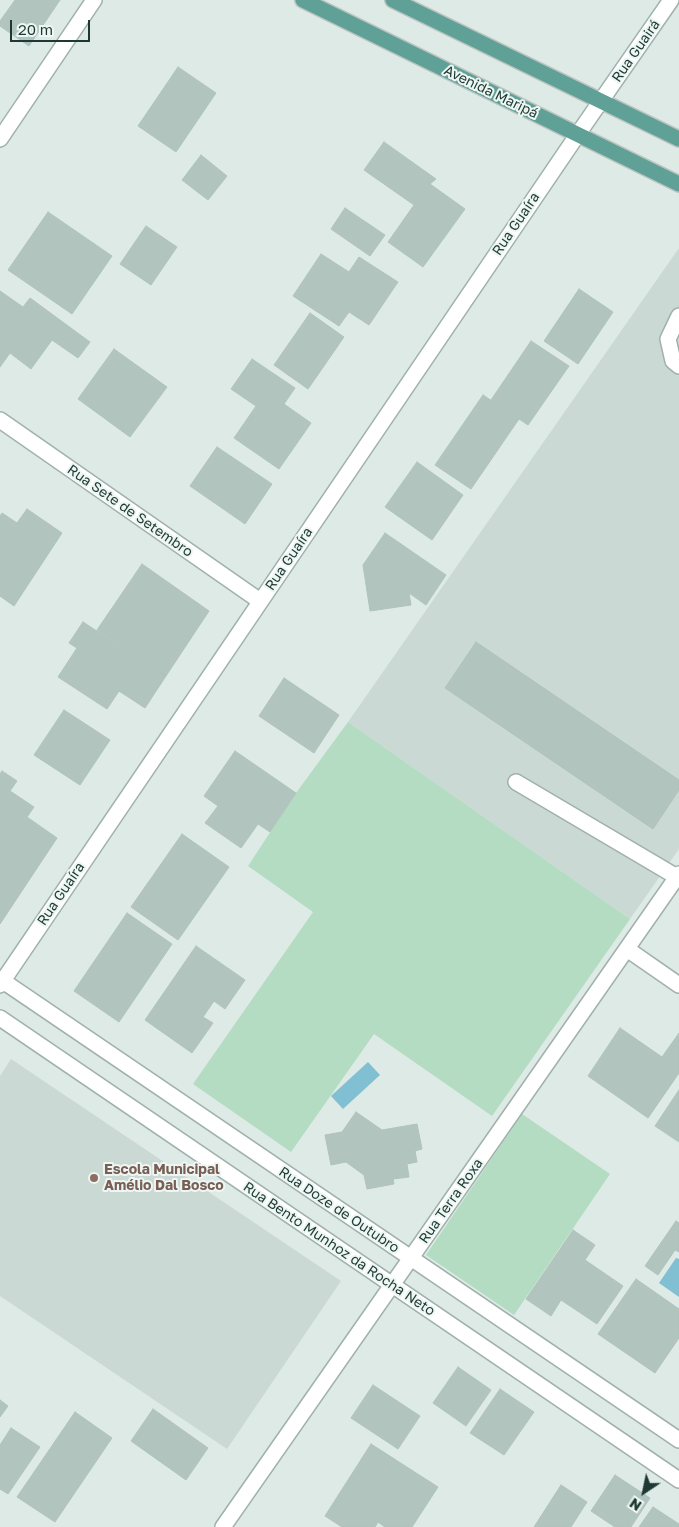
<!DOCTYPE html>
<meta charset="utf-8">
<style>
body{margin:0}
#map{position:relative;width:679px;height:1527px;overflow:hidden;background:#ddeae5;font-family:"Golos Text",sans-serif}
canvas{display:block}
.north{position:absolute;left:619px;top:1467px;width:50px;height:50px;-webkit-text-stroke:4px #edf6f2;paint-order:stroke;rotate:214deg;font-size:14px;font-weight:700;line-height:20px;text-align:center;color:#1e3934}
.north::after{content:'';display:block;margin:auto;width:18px;height:22px;background:#1e3934;clip-path:polygon(50% 0,100% 100%,50% 72%,0 100%)}
.scale{position:absolute;left:10px;top:20px;width:80px;height:22px;box-sizing:border-box;border:2px solid #1e3934;border-top:0;padding-left:6px;font-size:15px;line-height:18px;white-space:nowrap;color:#1e3934;-webkit-text-stroke:4px #edf6f2;paint-order:stroke}
</style>
<div id="map">
<canvas width="679" height="1527"></canvas>
<div class="north">N</div>
<div class="scale">20 m</div>
</div>
<script>
const ctx = document.querySelector('canvas').getContext('2d');
ctx.lineJoin = 'round';
function fill(path, color) {
  ctx.fillStyle = color;
  ctx.fill(path, 'evenodd');
}
function shape(rows) {
  const path = new Path2D();
  for (const r of rows) {
    path.moveTo(r[0], r[1]);
    for (let i = 2; i < r.length; i += 2) path.lineTo(r[i], r[i + 1]);
  }
  return path;
}
function trace(path, color, width, dash) {
  ctx.strokeStyle = color;
  ctx.lineWidth = width;
  ctx.lineCap = dash ? 'butt' : 'round';
  ctx.setLineDash(dash || []);
  ctx.stroke(path);
}
function write(font, color, halo, rows, align = 'center') {
  ctx.font = font + ' "Golos Text",sans-serif';
  ctx.lineWidth = 4;
  ctx.setLineDash([]);
  ctx.textBaseline = 'middle';
  ctx.strokeStyle = halo;
  ctx.fillStyle = color;
  for (const [text, x, y, turn = 0] of rows) {
    ctx.save();
    ctx.translate(x, y);
    ctx.rotate((+turn || 0) * Math.PI / 180);
    ctx.textAlign = isNaN(turn) ? turn : align;
    if (halo) ctx.strokeText(text, 0, 0);
    ctx.fillText(text, 0, 0);
    ctx.restore();
  }
}
fill(shape([
 [679,248,679,849,630,919,348,722],
 [11,1059,341,1281,227,1449,0,1296,0,1076]
]), '#cbd9d4');
fill(shape([
 [348,722,630,919,492,1116,374,1034,291,1152,193,1084,313,912,248,866,296,793],
 [522,1114,610,1174,514,1315,426,1255]
]), '#b4dcc2');
fill(shape([
 [368,1062,380,1075,343,1109,331,1096],
 [676,1258,679,1259,679,1297,659,1283]
]), '#81bfd2');
const building = shape([
 [15,0,60,0,29,46,0,26,0,21,15,0],
 [178,67,216,93,176,152,138,126,178,67],
 [384,142,436,179,430,184,465,209,423,267,388,242,414,205,364,170,384,142],
 [201,155,227,176,208,200,182,180,201,155],
 [345,208,385,235,370,256,331,229,345,208],
 [48,212,112,256,72,314,8,270,48,212],
 [146,226,177,247,151,285,120,264,146,226],
 [321,254,349,272,359,257,398,282,369,325,349,312,339,326,293,296,321,254],
 [579,289,613,312,578,364,544,341,579,289],
 [0,291,23,307,30,298,90,342,78,358,52,340,31,369,10,353,0,367,0,291],
 [310,313,344,337,308,389,274,365,310,313],
 [531,341,569,366,528,425,491,400,531,341],
 [114,349,167,387,130,437,78,399,114,349],
 [252,359,295,388,284,404,311,423,279,469,234,438,256,406,231,389,252,359],
 [483,395,519,419,471,489,435,465,483,395],
 [217,447,272,484,245,524,190,486,217,447],
 [417,462,463,495,432,540,385,507,417,462],
 [27,509,62,533,14,606,0,596,0,516,2,513,17,523,27,509],
 [385,533,446,575,426,605,409,593,411,605,370,611,363,565,385,533],
 [142,564,209,611,166,676,97,630,142,564],
 [83,622,166,676,145,708,119,691,107,709,58,677,77,648,69,643,83,622],
 [476,642,679,780,679,790,653,829,445,688,476,642],
 [284,678,339,715,314,753,259,716,284,678],
 [64,710,110,740,80,785,34,755,64,710],
 [235,751,296,793,270,832,258,824,241,848,205,823,218,806,204,796,235,751],
 [2,771,17,781,10,791,34,807,27,817,57,838,0,924,0,774,2,771],
 [182,834,229,867,178,940,131,907,182,834],
 [127,913,172,944,119,1022,74,991,127,913],
 [196,946,245,980,225,1009,214,1001,203,1017,213,1023,192,1053,145,1020,196,946],
 [620,1028,662,1057,679,1033,679,1073,648,1118,588,1076,620,1028],
 [679,1090,679,1142,655,1126,679,1090],
 [356,1112,382,1130,417,1124,422,1149,415,1151,417,1162,407,1164,409,1177,393,1179,394,1184,367,1189,364,1175,346,1162,331,1165,325,1135,342,1132,356,1112],
 [676,1221,679,1223,679,1252,675,1250,658,1275,645,1266,676,1221],
 [573,1230,595,1245,585,1260,623,1286,597,1324,561,1300,551,1316,526,1299,573,1230],
 [636,1279,679,1309,679,1338,655,1373,598,1334,636,1279],
 [458,1367,491,1390,466,1426,433,1403,458,1367],
 [373,1385,420,1416,398,1449,351,1418,373,1385],
 [500,1389,534,1412,504,1455,470,1433,500,1389],
 [0,1400,8,1406,0,1417,0,1400],
 [153,1409,208,1448,186,1480,131,1441,153,1409],
 [75,1412,112,1438,55,1522,17,1497,75,1412],
 [11,1428,40,1447,8,1494,0,1489,0,1445,11,1428],
 [371,1444,438,1487,412,1527,385,1527,378,1522,375,1527,342,1527,325,1516,371,1444],
 [615,1475,650,1498,631,1527,615,1527,591,1511,615,1475],
 [561,1485,587,1502,571,1527,534,1527,561,1485],
 [653,1507,679,1524,679,1527,639,1527,653,1507]
]);
fill(building, '#b2c4be');
trace(building, '#afc3bc', 1);
const minor = shape([
 [0,139,94,0],
 [679,316,668,339,673,361,679,366],
 [0,420,260,601],
 [516,782,677,877],
 [627,949,679,985],
 [0,979,679,1440],
 [0,985,578,134,671,0],
 [0,1018,679,1480],
 [223,1527,679,874]
]);
const major = shape([
 [303,0,679,184],
 [393,0,679,139]
]);
trace(minor, '#a0b1ac', 18);
trace(major, '#bcc4c2', 18);
trace(minor, '#fff', 15);
trace(major, '#5fa196', 15);
for (const [x, y, r, color] of [
 [94,1178,5,"#8d6e63"]
]) {
  const dot = new Path2D();
  dot.arc(x, y, r, 0, 2 * Math.PI);
  ctx.fillStyle = color;
  ctx.fill(dot);
  trace(dot, '#edf6f2', 2);
}
write('14px', '#1e3934', '#edf6f2', [
 ["Rua Guairá",636,51,-55],
 ["Avenida Maripá",491,92,26],
 ["Rua Guaíra",516,224,-56],
 ["Rua Sete de Setembro",130,511,35],
 ["Rua Guaíra",289,559,-56],
 ["Rua Guaíra",61,894,-56],
 ["Rua Terra Roxa",451,1201,-55],
 ["Rua Doze de Outubro",339,1210,34],
 ["Rua Bento Munhoz da Rocha Neto",339,1249,34]
]);
write('bold 14px', '#785e54', '#edf6f2', [
 ["Escola Municipal",104,1170],
 ["Amélio Dal Bosco",104,1186]
], 'left');
</script>
